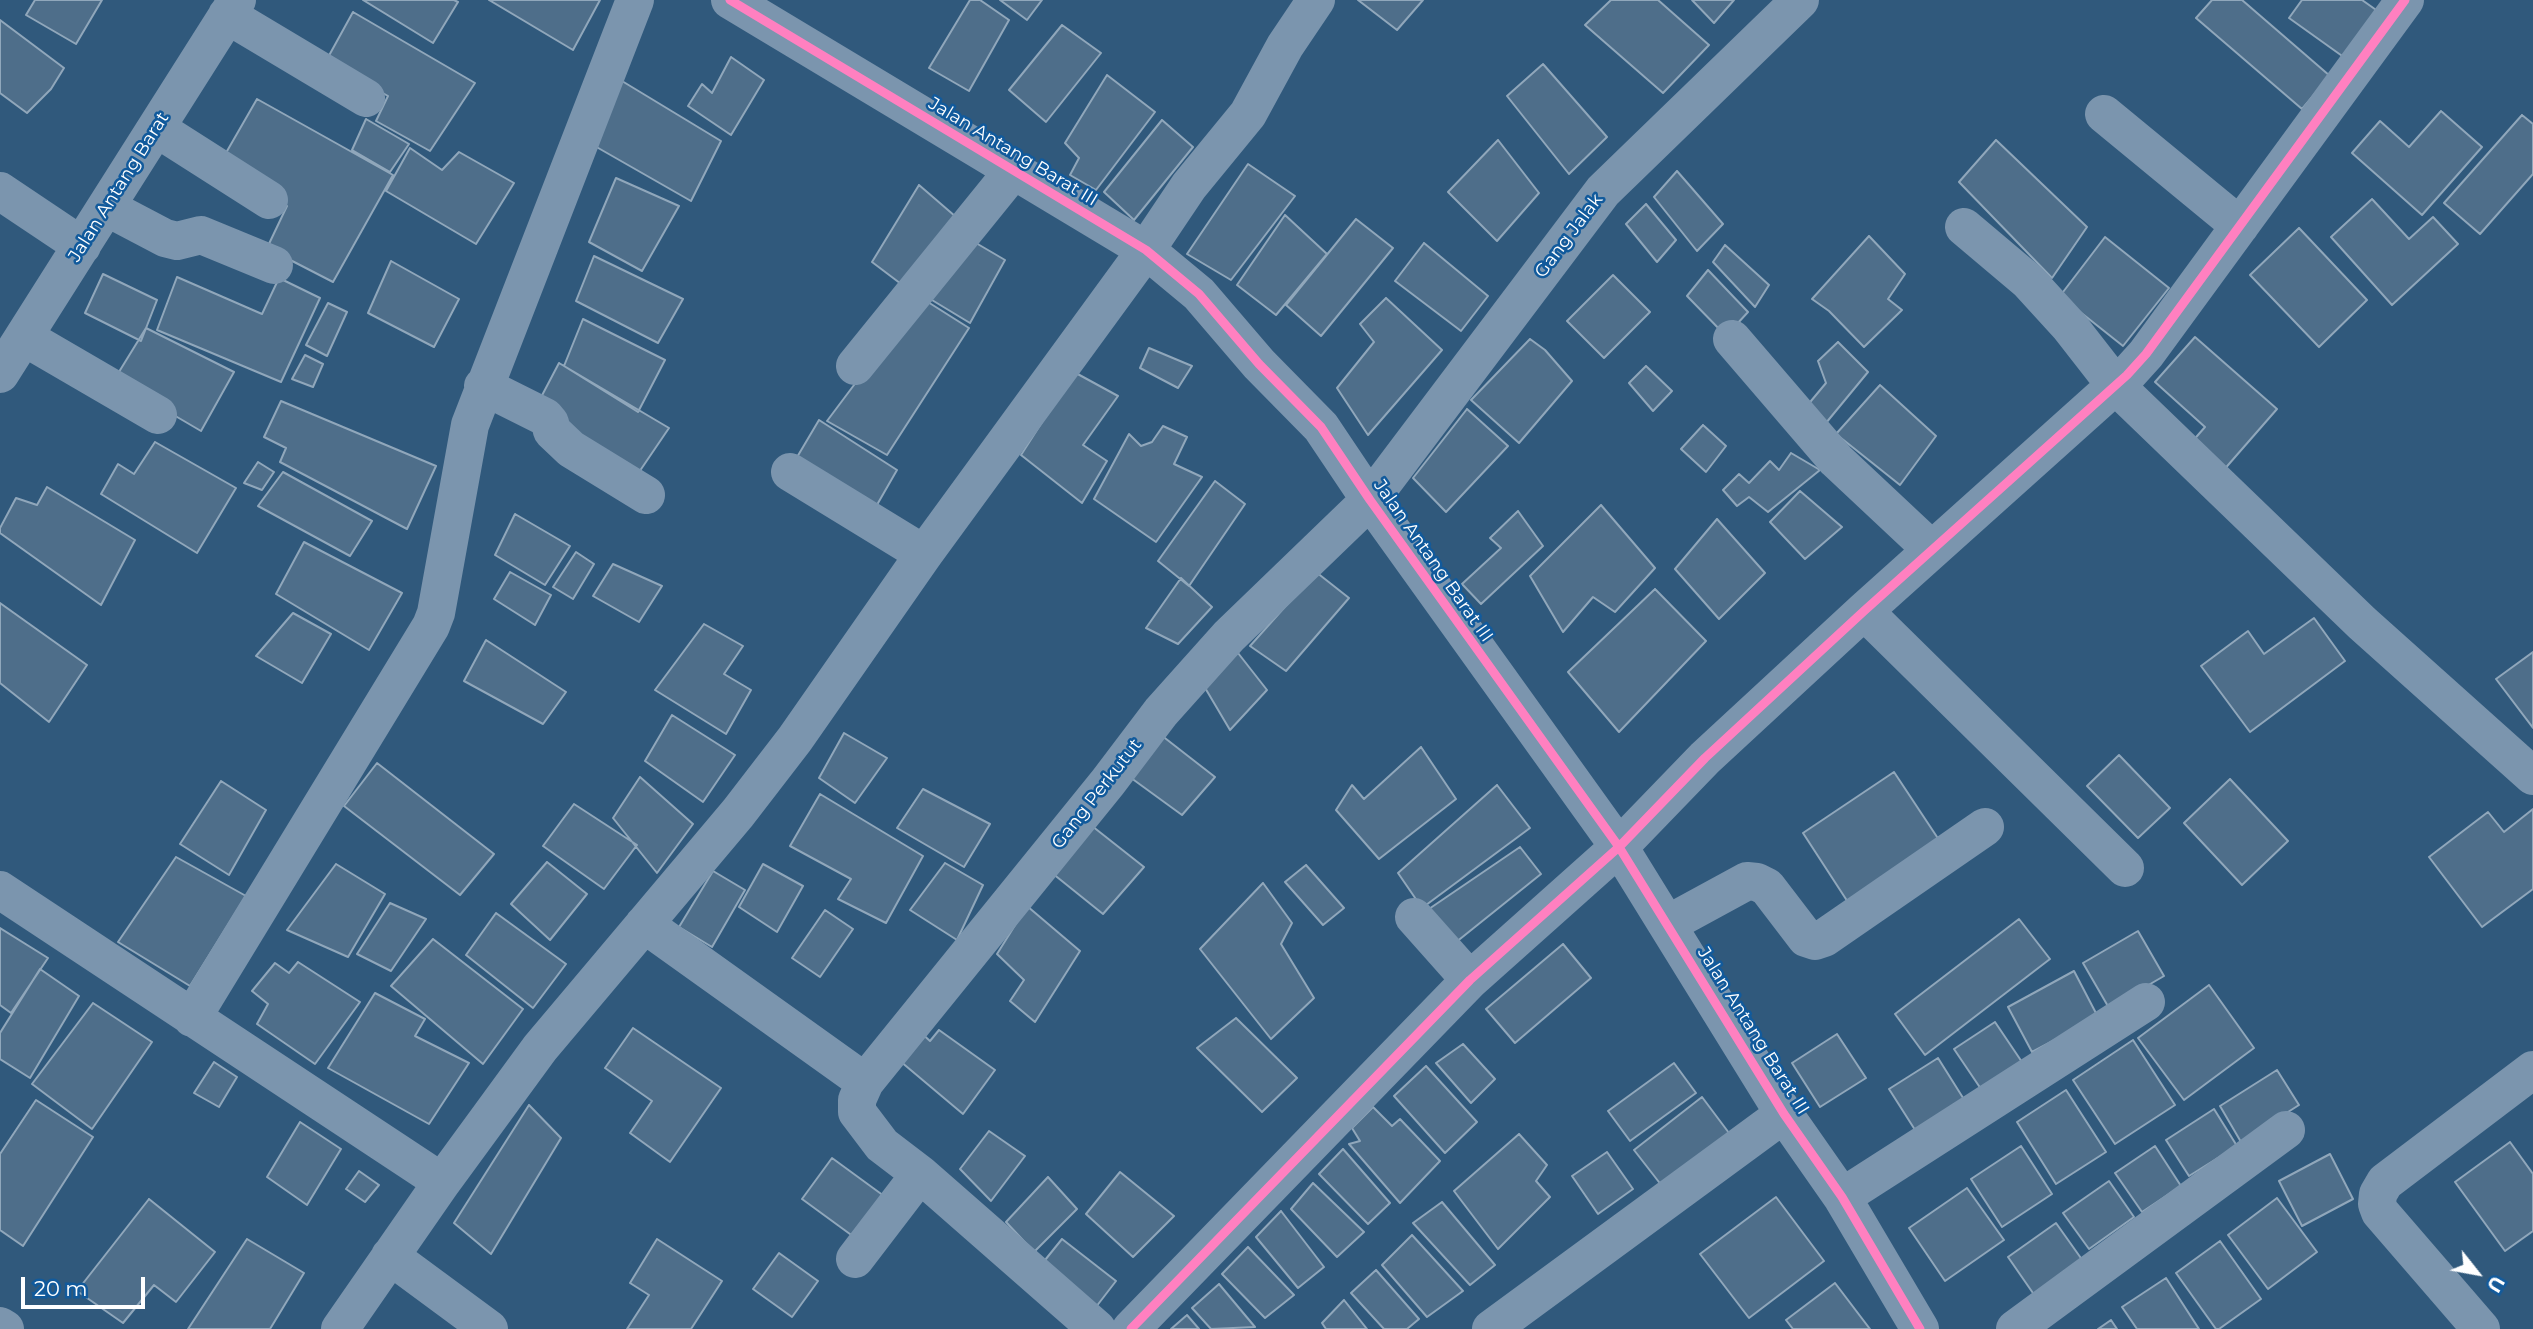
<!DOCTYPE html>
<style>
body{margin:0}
#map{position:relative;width:2533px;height:1329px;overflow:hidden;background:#30597c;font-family:Montserrat,sans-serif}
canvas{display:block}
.north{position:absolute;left:2442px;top:1238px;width:70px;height:70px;-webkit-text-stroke:5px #115a9c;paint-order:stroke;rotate:121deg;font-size:19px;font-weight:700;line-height:28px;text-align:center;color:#fff}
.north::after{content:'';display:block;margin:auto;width:24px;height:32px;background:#fff;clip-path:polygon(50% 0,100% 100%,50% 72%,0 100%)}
.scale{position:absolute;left:21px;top:1277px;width:124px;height:32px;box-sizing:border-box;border:4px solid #fff;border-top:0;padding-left:9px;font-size:21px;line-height:24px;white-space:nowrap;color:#fff;-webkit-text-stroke:5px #115a9c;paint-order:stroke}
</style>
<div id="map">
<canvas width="2533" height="1329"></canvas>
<div class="north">U</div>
<div class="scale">20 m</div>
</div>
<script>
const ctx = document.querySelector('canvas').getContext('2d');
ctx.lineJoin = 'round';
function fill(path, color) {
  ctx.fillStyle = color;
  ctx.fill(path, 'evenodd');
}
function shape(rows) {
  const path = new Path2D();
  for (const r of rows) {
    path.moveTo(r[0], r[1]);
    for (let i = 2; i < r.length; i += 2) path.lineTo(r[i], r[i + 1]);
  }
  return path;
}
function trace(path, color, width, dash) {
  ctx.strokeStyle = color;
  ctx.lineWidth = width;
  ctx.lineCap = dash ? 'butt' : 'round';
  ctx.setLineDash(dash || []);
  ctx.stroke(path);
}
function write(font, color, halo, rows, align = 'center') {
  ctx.font = font + ' Montserrat,sans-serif';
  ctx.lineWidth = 5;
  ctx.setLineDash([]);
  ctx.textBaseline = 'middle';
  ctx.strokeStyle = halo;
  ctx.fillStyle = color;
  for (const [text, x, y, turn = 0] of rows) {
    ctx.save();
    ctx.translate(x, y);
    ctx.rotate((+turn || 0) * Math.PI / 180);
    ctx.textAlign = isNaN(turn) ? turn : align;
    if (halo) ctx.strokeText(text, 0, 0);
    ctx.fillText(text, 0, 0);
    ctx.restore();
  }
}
const building = shape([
 [35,0,102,0,76,44,26,15,35,0],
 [363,0,454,0,458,2,433,43,363,0],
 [489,0,600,0,573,50,489,0],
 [970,0,980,0,1009,20,969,91,929,68,970,0],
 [1000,0,1042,0,1027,20,1000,0],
 [1358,0,1423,0,1397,30,1358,0],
 [1611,0,1658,0,1709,45,1663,93,1585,25,1611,0],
 [1692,0,1734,0,1714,23,1692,0],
 [2212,0,2242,0,2330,76,2302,109,2196,18,2212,0],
 [2302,0,2362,0,2379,12,2345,58,2289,18,2302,0],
 [353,12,475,83,430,151,376,121,388,96,326,61,353,12],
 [0,20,64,68,51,89,27,113,0,93,0,20],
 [1062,25,1101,53,1046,122,1009,90,1062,25],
 [731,57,764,80,731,135,688,106,702,84,712,93,731,57],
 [1543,64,1607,137,1569,174,1507,96,1543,64],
 [1107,75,1155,112,1096,190,1070,175,1079,158,1065,143,1107,75],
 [617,78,721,141,691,201,593,145,617,78],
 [257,99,393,175,333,282,267,248,287,206,219,165,257,99],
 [2441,111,2482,147,2422,215,2352,153,2380,121,2409,147,2441,111],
 [2522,115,2533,124,2533,174,2480,234,2444,203,2522,115],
 [366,119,409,144,390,172,352,150,366,119],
 [1162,120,1193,147,1134,220,1104,192,1162,120],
 [1498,140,1539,193,1497,241,1448,192,1498,140],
 [1996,140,2087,227,2052,278,1959,182,1996,140],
 [410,148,442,170,459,152,514,183,476,244,386,191,410,148],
 [1248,164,1295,196,1231,280,1187,254,1248,164],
 [1677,171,1723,224,1697,251,1654,197,1677,171],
 [616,178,679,206,642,271,589,242,616,178],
 [919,185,963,223,913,293,872,262,919,185],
 [2372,199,2409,239,2433,217,2458,244,2392,305,2331,237,2372,199],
 [1646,204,1676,240,1657,262,1626,224,1646,204],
 [1285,215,1327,254,1276,315,1237,285,1285,215],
 [1356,219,1393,248,1321,336,1286,305,1356,219],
 [2299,228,2367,300,2319,347,2250,275,2299,228],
 [964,236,1005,260,970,323,922,294,964,236],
 [1869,236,1905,274,1888,299,1902,310,1864,347,1829,311,1812,299,1869,236],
 [2105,237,2169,288,2123,346,2060,296,2105,237],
 [1424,243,1488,296,1461,331,1395,281,1424,243],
 [1725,245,1769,285,1755,307,1713,262,1725,245],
 [594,256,683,299,658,343,576,301,594,256],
 [391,261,459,299,434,347,368,313,391,261],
 [1708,270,1748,312,1726,336,1687,296,1708,270],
 [103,274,157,300,141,341,85,313,103,274],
 [1613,275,1650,312,1604,358,1567,321,1613,275],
 [177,277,262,314,279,278,320,298,281,382,157,330,177,277],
 [920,297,969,328,887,455,827,421,920,297],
 [1386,298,1442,350,1368,435,1337,388,1374,342,1360,324,1386,298],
 [328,303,347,312,327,356,306,345,328,303],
 [583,319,665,360,638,412,564,366,583,319],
 [146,328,234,372,201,431,114,380,146,328],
 [2195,337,2277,409,2222,472,2191,443,2205,427,2155,382,2195,337],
 [1530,339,1545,350,1572,381,1519,443,1471,400,1530,339],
 [1838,342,1868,372,1821,429,1806,407,1826,383,1818,361,1838,342],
 [1149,348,1192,366,1178,388,1140,368,1149,348],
 [305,355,323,364,313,387,292,379,305,355],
 [559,363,669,428,633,481,538,403,559,363],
 [1646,366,1672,391,1653,411,1629,383,1646,366],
 [1074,372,1118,396,1083,445,1107,461,1082,503,1021,455,1074,372],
 [1880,385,1936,436,1900,485,1836,434,1880,385],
 [281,401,436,466,407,529,280,462,286,448,264,437,281,401],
 [1467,409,1508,446,1446,512,1413,478,1467,409],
 [819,420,897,470,870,517,790,469,819,420],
 [1703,425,1726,446,1706,472,1681,449,1703,425],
 [1163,426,1187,437,1174,464,1202,477,1156,542,1094,499,1129,434,1141,446,1152,442,1163,426],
 [155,442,236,488,197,553,101,494,118,464,134,474,155,442],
 [1791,453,1820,470,1768,512,1749,497,1737,506,1723,490,1739,474,1749,483,1770,461,1779,470,1791,453],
 [258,462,274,472,262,490,244,483,258,462],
 [283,472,372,521,350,556,258,506,283,472],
 [1215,481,1245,504,1189,586,1158,561,1215,481],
 [47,487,135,540,101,605,0,533,0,528,16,498,37,505,47,487],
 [1800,491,1842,527,1805,559,1770,522,1800,491],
 [1601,505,1655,568,1615,612,1593,597,1563,632,1530,576,1601,505],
 [1518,511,1543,546,1481,604,1462,584,1501,548,1490,538,1518,511],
 [515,514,570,546,545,585,495,555,515,514],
 [1717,519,1765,573,1719,619,1675,569,1717,519],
 [304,542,402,593,369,650,276,594,304,542],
 [576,552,594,564,573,599,553,587,576,552],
 [613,564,662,586,639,622,593,596,613,564],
 [510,572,551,595,535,625,494,599,510,572],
 [1316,572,1349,598,1286,671,1250,646,1316,572],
 [1181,578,1212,607,1178,644,1146,628,1181,578],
 [1655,589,1706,641,1619,732,1568,672,1655,589],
 [0,603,87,665,49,722,0,683,0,603],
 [293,613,331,634,302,683,256,656,293,613],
 [2314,618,2345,661,2250,732,2201,666,2248,631,2264,654,2314,618],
 [704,624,743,646,724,674,751,690,726,734,655,690,704,624],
 [486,640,566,692,543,724,464,681,486,640],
 [2533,652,2533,728,2496,679,2533,652],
 [1238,653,1267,690,1230,730,1201,681,1238,653],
 [672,715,735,755,703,802,645,761,672,715],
 [844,733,887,758,855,803,819,778,844,733],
 [1161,735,1215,777,1182,815,1127,775,1161,735],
 [1421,747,1456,799,1379,859,1336,810,1352,785,1364,799,1421,747],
 [2119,755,2170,808,2138,838,2087,786,2119,755],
 [377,763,494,854,460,895,344,806,377,763],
 [1894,772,1947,852,1855,913,1803,833,1894,772],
 [640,777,693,824,657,873,613,818,640,777],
 [2230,779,2288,841,2242,885,2184,823,2230,779],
 [221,781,266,810,229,875,180,844,221,781],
 [1497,785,1530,828,1422,908,1398,873,1497,785],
 [923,789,990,824,964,867,897,828,923,789],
 [820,794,923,856,886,923,838,899,851,879,790,846,820,794],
 [574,804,637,845,604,889,543,846,574,804],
 [2533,809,2533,889,2482,927,2429,857,2488,812,2504,832,2533,809],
 [1092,826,1144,867,1103,914,1052,873,1092,826],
 [1520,847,1541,874,1450,947,1423,913,1520,847],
 [176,857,246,896,190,986,118,942,176,857],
 [547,862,587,894,550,940,511,904,547,862],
 [945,863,983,885,957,940,910,910,945,863],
 [336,864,385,894,348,957,287,930,336,864],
 [763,864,803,886,777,932,739,907,763,864],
 [1306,865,1344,908,1323,925,1285,882,1306,865],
 [713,871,745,890,712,947,679,927,713,871],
 [1263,883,1292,923,1281,944,1314,998,1271,1039,1200,949,1263,883],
 [390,903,426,919,391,971,357,954,390,903],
 [1027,906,1080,951,1035,1022,1010,1001,1024,980,997,954,1027,906],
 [825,910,853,929,820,977,792,958,825,910],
 [496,913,566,964,533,1008,466,955,496,913],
 [2019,919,2050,959,1925,1055,1895,1014,2019,919],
 [0,928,48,958,11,1013,0,1005,0,928],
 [2138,931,2164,976,2109,1008,2083,963,2138,931],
 [433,939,523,1009,483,1064,391,986,433,939],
 [1563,944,1591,978,1515,1043,1486,1009,1563,944],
 [298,962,360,1002,315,1064,257,1024,268,1004,252,991,275,963,289,973,298,962],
 [40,969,79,996,30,1078,0,1059,0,1033,40,969],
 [2074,971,2098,1017,2032,1052,2008,1007,2074,971],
 [2209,985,2254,1048,2184,1100,2138,1038,2209,985],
 [375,993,425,1019,415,1036,469,1063,429,1124,328,1068,375,993],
 [93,1003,152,1042,92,1129,32,1084,93,1003],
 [1236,1018,1297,1078,1262,1112,1197,1048,1236,1018],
 [1995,1022,2024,1065,1983,1092,1954,1049,1995,1022],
 [633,1028,721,1088,670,1162,630,1133,652,1101,605,1068,633,1028],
 [939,1030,995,1070,963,1114,900,1061,919,1031,930,1041,939,1030],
 [1837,1034,1866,1078,1820,1107,1792,1063,1837,1034],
 [2133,1040,2175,1105,2115,1144,2073,1080,2133,1040],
 [1463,1044,1495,1079,1471,1103,1436,1063,1463,1044],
 [1938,1058,1965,1101,1917,1133,1889,1089,1938,1058],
 [214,1062,237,1077,219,1107,194,1093,214,1062],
 [1674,1063,1696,1093,1630,1141,1608,1111,1674,1063],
 [1426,1066,1477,1122,1445,1153,1394,1096,1426,1066],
 [2277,1070,2299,1105,2241,1142,2220,1106,2277,1070],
 [2066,1090,2106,1152,2056,1184,2017,1122,2066,1090],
 [1702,1097,1729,1133,1662,1186,1634,1150,1702,1097],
 [36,1100,93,1137,23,1246,0,1230,0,1154,36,1100],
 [529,1105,561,1138,491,1254,454,1223,529,1105],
 [1373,1107,1392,1126,1400,1119,1440,1161,1400,1203,1349,1144,1360,1141,1352,1128,1373,1107],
 [2214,1109,2237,1146,2189,1176,2166,1140,2214,1109],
 [300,1122,341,1149,307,1205,267,1177,300,1122],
 [989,1131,1025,1156,991,1201,960,1169,989,1131],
 [1519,1134,1547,1165,1536,1181,1550,1197,1498,1249,1454,1191,1519,1134],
 [2510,1142,2533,1174,2533,1231,2505,1251,2455,1182,2510,1142],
 [2021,1146,2052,1194,2002,1227,1971,1179,2021,1146],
 [2155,1146,2181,1186,2142,1212,2115,1173,2155,1146],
 [1343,1149,1390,1203,1368,1224,1319,1174,1343,1149],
 [1607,1152,1633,1189,1598,1214,1572,1176,1607,1152],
 [2330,1154,2353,1199,2302,1226,2279,1181,2330,1154],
 [832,1158,884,1196,854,1237,802,1199,832,1158],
 [359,1171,379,1185,365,1202,346,1189,359,1171],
 [1120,1172,1174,1216,1133,1257,1086,1214,1120,1172],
 [1048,1177,1077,1209,1034,1252,1006,1222,1048,1177],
 [2109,1181,2134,1217,2089,1249,2063,1213,2109,1181],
 [1313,1183,1364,1232,1337,1257,1291,1209,1313,1183],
 [1967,1188,2004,1240,1945,1281,1909,1228,1967,1188],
 [1776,1197,1824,1261,1749,1318,1700,1254,1776,1197],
 [2277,1198,2317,1252,2268,1289,2228,1235,2277,1198],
 [149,1199,215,1252,176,1302,154,1285,123,1323,77,1291,149,1199],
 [1442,1202,1495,1265,1470,1285,1413,1223,1442,1202],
 [1281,1211,1324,1267,1298,1288,1256,1237,1281,1211],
 [2056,1223,2083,1261,2035,1296,2008,1257,2056,1223],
 [1412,1235,1463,1291,1427,1317,1382,1265,1412,1235],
 [247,1239,304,1273,270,1329,188,1329,247,1239],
 [657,1239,722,1281,691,1329,627,1329,649,1295,630,1283,657,1239],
 [1062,1239,1116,1281,1089,1316,1037,1270,1062,1239],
 [2220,1241,2261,1299,2219,1329,2216,1329,2176,1273,2220,1241],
 [1248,1247,1294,1295,1265,1318,1222,1274,1248,1247],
 [779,1253,818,1281,792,1317,753,1289,779,1253],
 [1376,1270,1419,1319,1407,1329,1384,1329,1351,1293,1376,1270],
 [2166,1278,2199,1329,2137,1329,2122,1307,2166,1278],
 [1835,1283,1870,1329,1793,1329,1786,1320,1835,1283],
 [1219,1284,1255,1327,1211,1329,1192,1308,1219,1284],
 [1344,1300,1367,1329,1326,1329,1322,1323,1344,1300],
 [1187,1315,1199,1329,1171,1329,1187,1315],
 [2111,1320,2117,1329,2098,1329,2111,1320]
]);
fill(building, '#4e6e8a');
trace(building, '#90a7bb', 2);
trace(shape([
 [730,0,1146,250,1199,294,1259,364,1321,427,1370,500,1619,847,1784,1114,1842,1197,1920,1329],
 [227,15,366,98],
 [2104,114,2240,226],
 [156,128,269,200],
 [0,191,82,246],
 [106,207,165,238,177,241,201,235,274,265],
 [1964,227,2028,281,2070,327,2116,386,2362,623,2533,776],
 [24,337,158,415],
 [1732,339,1836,460,1932,550],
 [855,366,1013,171],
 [0,374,237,0],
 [483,386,545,417,550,423,552,431,571,449,646,495],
 [790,472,924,554],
 [1864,611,2125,868],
 [0,890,442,1182],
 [1414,917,1470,980],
 [644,924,865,1082],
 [1668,924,1747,881,1757,882,1767,887,1806,938,1815,941,1824,938,1985,827],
 [192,1018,431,626,436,613,470,425,635,0],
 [1842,1197,2146,1002],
 [390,1256,489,1329],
 [855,1259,920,1174],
 [0,1326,5,1329],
 [340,1329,442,1182,540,1048,738,813,795,739,924,554,1146,250,1189,186,1248,114,1285,46,1316,0],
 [1097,1329,920,1174,882,1145,857,1112,857,1100,865,1082,1108,782,1161,712,1229,636,1370,500,1603,191,1800,0],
 [1131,1329,1470,980,1619,847,1705,758,1864,611,2127,375,2146,354,2405,0],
 [1491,1329,1784,1114],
 [2015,1329,2286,1130],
 [2481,1329,2380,1212,2377,1204,2378,1194,2385,1182,2533,1070]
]), '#7b95ae', 38);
trace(shape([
 [730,0,1146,250,1199,294,1259,364,1321,427,1370,500,1619,847,1784,1114,1842,1197,1920,1329],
 [1131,1329,1470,980,1619,847,1705,758,1864,611,2127,375,2146,354,2405,0]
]), '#ff80c0', 9);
write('18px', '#fff', '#115a9c', [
 ["Jalan Antang Barat III",1013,152,31],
 ["Jalan Antang Barat",119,187,-58],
 ["Gang Jalak",1569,236,-53],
 ["Jalan Antang Barat III",1433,561,55],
 ["Gang Perkutut",1097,794,-52],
 ["Jalan Antang Barat III",1753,1031,58]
]);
</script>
